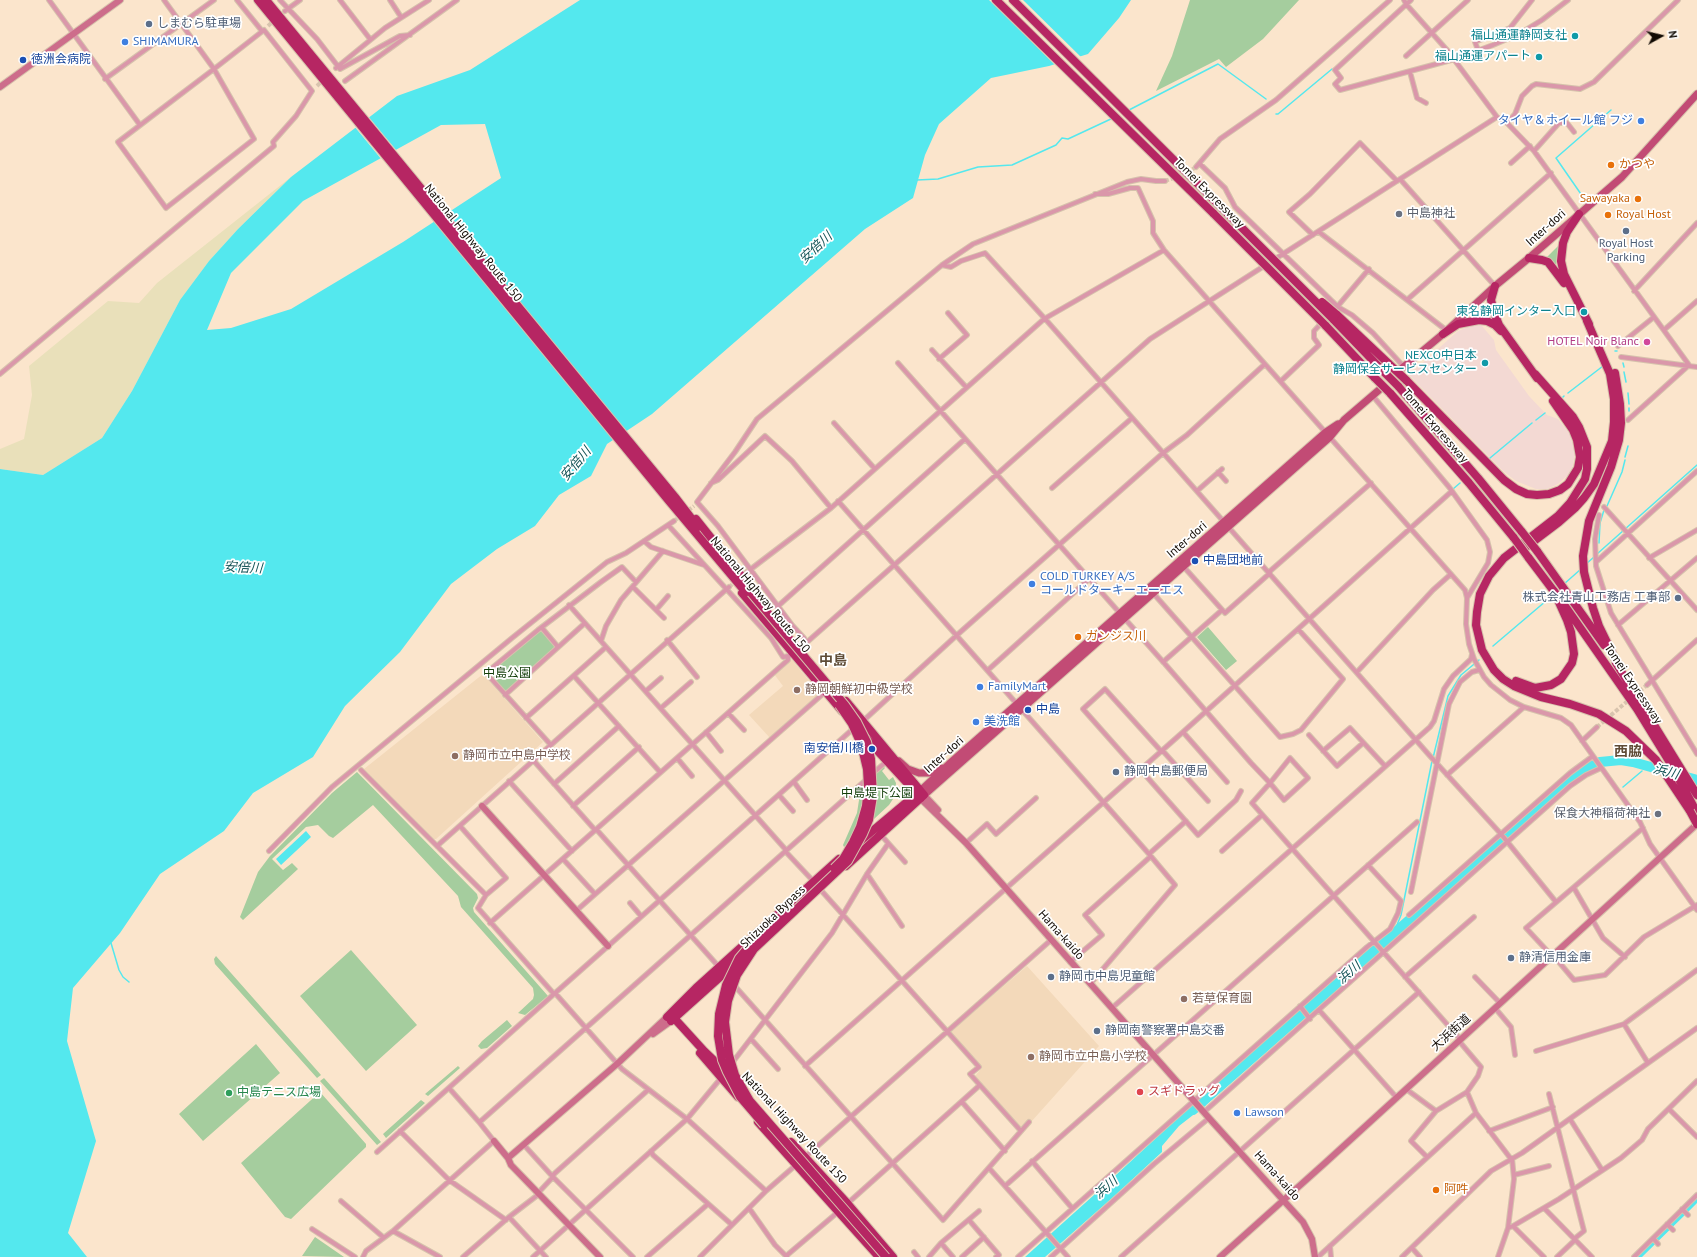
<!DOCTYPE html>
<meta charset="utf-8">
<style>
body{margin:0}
#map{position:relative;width:1697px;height:1257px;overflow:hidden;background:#fbe5cc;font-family:"PT Sans",sans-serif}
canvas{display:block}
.north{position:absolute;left:1641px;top:16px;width:40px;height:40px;-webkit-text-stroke:3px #fff;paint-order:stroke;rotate:82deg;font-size:11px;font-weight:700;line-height:16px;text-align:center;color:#120b04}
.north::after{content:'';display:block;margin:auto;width:14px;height:18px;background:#120b04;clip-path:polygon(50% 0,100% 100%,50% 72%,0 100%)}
</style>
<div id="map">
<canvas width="1697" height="1257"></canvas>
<div class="north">N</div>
</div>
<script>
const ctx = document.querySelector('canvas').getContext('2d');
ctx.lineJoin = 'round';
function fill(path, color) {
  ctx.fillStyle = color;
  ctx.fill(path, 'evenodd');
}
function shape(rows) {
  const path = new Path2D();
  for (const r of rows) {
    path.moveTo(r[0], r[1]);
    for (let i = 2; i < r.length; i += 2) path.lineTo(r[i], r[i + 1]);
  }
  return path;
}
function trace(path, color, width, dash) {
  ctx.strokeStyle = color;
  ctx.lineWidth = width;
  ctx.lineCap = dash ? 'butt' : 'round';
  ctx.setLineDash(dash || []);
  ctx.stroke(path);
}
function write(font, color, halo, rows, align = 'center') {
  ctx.font = font + ' "PT Sans","Noto Sans JP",sans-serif';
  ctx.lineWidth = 3.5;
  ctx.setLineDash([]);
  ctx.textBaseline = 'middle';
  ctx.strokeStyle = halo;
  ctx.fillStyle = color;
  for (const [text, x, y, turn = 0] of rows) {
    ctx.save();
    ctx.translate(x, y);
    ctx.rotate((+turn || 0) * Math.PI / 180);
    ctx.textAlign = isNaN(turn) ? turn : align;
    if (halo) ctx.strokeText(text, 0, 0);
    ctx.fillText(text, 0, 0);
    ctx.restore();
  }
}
fill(shape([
 [1481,325,1494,340,1496,350,1529,396,1547,415,1558,419,1570,434,1575,453,1573,465,1570,473,1558,484,1547,489,1536,489,1516,481,1503,471,1409,375,1458,331,1470,326]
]), '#f3d9d3');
fill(shape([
 [791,659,820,694,770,738,749,715,783,686,774,674],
 [483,674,543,742,436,839,434,839,364,769],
 [1027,966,1099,1046,1031,1122,1028,1120,1021,1128,975,1076,982,1068,950,1032]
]), '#f3d9ba');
fill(shape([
 [1190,0,1299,0,1263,39,1226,67,1219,59,1156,91,1172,56],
 [1560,244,1558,256,1556,265,1547,257],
 [1208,627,1237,661,1226,670,1197,637],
 [539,631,542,631,554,645,554,648,507,690,504,690,490,674,491,671],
 [884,767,885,768,882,771,889,780,893,777,896,783,895,796,889,805,844,847,843,845,857,813,861,787],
 [357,772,477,894,478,898,473,908,474,912,548,996,525,1015,518,1013,533,999,534,995,533,988,461,907,458,896,373,805,333,838,329,836,318,825,306,827,272,859,283,870,292,863,298,869,243,920,240,917,258,872,270,856,332,793],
 [351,950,417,1025,366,1071,300,996],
 [216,956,321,1075,317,1078,215,964,214,959],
 [507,1020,512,1026,487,1048,481,1049,478,1046,482,1041],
 [256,1044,280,1073,203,1141,179,1114],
 [458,1066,460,1068,428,1096,425,1094],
 [324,1078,381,1142,377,1145,320,1081],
 [320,1092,366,1144,366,1147,291,1219,285,1217,241,1163],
 [421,1100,425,1103,386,1138,383,1134],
 [315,1237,344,1257,302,1256]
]), '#a5cd9e');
fill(shape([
 [291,177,238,229,209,261,180,300,132,391,102,438,43,475,0,469,0,449,24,439,32,395,29,366,108,301,139,303,157,283]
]), '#e9e0ba');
fill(shape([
 [580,0,1131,0,1119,18,1088,54,1049,66,991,78,939,124,925,155,913,198,865,229,652,414,607,444,591,476,559,495,535,526,497,549,451,584,400,652,345,706,313,757,253,793,224,831,160,874,120,933,73,988,67,1041,96,1141,68,1233,87,1257,0,1257,0,469,43,475,102,438,132,391,180,300,209,261,238,229,291,177,397,96,470,70],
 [485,124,501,178,403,242,291,309,231,328,207,330,231,273,303,201,441,125],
 [306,831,311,837,281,865,276,859],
 [1201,1099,1206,1105,1179,1126,1162,1146,1162,1152,1111,1199,1045,1257,1025,1257,1104,1186,1192,1105],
 [1697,1197,1697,1203,1688,1212,1642,1257,1636,1257]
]), '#54e8ee');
fill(shape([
 [989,0,1023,0,1082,58,1056,66],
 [368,116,397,151,382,160,354,126]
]), '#fbe5cc');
trace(shape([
 [1129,110,1218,64,1266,99],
 [1276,114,1278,114,1332,69],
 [917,180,938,179,978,167,1012,165,1056,145,1062,138,1068,139,1113,118],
 [1583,197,1556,158,1611,110],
 [1615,351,1617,351],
 [1623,363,1624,367],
 [1624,372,1626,382],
 [1568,393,1603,366],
 [1628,393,1629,404],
 [1563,397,1564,396],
 [1629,408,1629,411],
 [1536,420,1545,413],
 [1625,457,1628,446],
 [1490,458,1532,423],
 [1453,489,1460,483],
 [1607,506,1622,472,1625,460],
 [1599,543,1600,523,1604,510],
 [1597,554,1697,465],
 [1586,564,1594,557],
 [1564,584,1581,569],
 [1493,646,1553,595],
 [1433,758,1448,696,1461,675,1479,660],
 [1623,787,1642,771],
 [1393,935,1401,915,1432,761],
 [111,943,119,970,123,977,129,982]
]), '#54e8ee', 1.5);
trace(shape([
 [1193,1110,1572,777,1588,766,1600,762,1621,760,1633,762,1697,780]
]), '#54e8ee', 10);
trace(shape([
 [268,26,285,11],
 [317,86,323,80],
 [1165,181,1185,174,1196,167],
 [674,521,694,506],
 [729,587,747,572],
 [1635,695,1647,685],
 [1597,727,1630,699]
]), '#d8c4ae', 4, [4, 2]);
const street = shape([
 [49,0,140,125],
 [237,0,262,31],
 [280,0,317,39,340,69,400,36,410,35],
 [340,0,370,39],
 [390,0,401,17],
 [1404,0,1406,4,1447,50,1497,117],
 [1411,0,1335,70,1341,78,1335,84,1340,90,1455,59,1493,45,1519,34,1542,20,1568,0],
 [285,11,300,0],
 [1478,50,1475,42,1510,28,1532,0],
 [1406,56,1468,0],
 [336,68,385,28,429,0],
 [1410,72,1417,98,1426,103],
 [105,79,214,0],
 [345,81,457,0],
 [1507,123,1515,114,1522,96,1532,86,1536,84,1580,89,1594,82,1678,0],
 [1534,151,1559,123,1567,123,1574,132],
 [1511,163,1530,146],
 [1200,164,1225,188,1235,207,1338,307,1352,315,1373,333,1404,367],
 [1196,167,1220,139,1276,100,1390,0],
 [1400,179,1495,286],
 [1095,194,1108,194,1130,188,1138,188,1153,221,1153,233,1164,250,1465,590,1467,598,1466,624,1469,644,1474,659,1484,677,1491,685,1510,700,1524,707,1561,718,1571,725,1640,822,1650,844,1697,910],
 [1319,232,1446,330],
 [1313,235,1289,212,1310,194,1360,143,1397,181],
 [942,265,951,267,961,261,985,253,1047,321,1430,756,1501,834,1556,902],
 [1634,291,1697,223],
 [1408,299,1551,173],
 [1337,307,1369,269],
 [1664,330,1697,301],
 [1618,346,1654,317],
 [932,350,966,387],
 [1621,357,1697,367],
 [939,359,967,335,948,313],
 [898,363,1165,664,1251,763,1270,783,1284,800,1308,778,1290,758,1270,783,1252,803,1460,1039],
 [0,374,274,146,273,142,296,116,312,91,264,30,214,69,118,142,166,208,254,139,214,69,164,0],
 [1281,381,1319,345,1314,338,1314,331,1329,315],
 [1372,395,1449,487,1487,540,1490,552,1488,563,1467,598],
 [834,423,875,469],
 [1218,472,1226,481],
 [711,483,718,480,765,436,792,461,831,508],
 [1052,488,1132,418],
 [1197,491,1222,469],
 [838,501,1149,854,1175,885,1090,984],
 [1604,507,1697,610],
 [1599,515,1595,539,1596,566,1611,613,1697,754],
 [668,525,771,638,783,657,789,656],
 [644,541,651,547,704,565],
 [1649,558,1697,530],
 [1596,562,1697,471],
 [1183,566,1225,613,1270,573],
 [747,572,831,508,1044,319,1164,250],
 [1269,572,1371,483],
 [633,587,664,618],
 [1153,593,1280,737,1293,734,1301,730,1343,679,1298,629],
 [569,605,786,850],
 [777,607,965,439],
 [656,610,668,596],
 [1618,625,1697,558],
 [542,628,558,647],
 [667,640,697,677],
 [601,641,606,626,621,600,663,551],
 [806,643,1150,339,1497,117,1507,123,1534,151,1689,365,1628,420],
 [799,649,806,643,804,638,792,625,718,526,697,502,735,452,757,419,942,265,973,244,1127,182,1141,179,1156,181,1165,181],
 [1163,662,1222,610],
 [988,670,1089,579],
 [1357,672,1433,590,1451,574],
 [574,676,660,772],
 [1647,685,1697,640],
 [646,691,661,678],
 [505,695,585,623],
 [661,708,691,682],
 [728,713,744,730],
 [526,718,606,647],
 [863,721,957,635,1163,453,1187,435,1265,364],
 [706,732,721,751],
 [1183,732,1227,782],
 [1309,735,1337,766,1363,743],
 [1582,741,1597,727],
 [550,744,486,673,538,630,601,582,622,567,636,582],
 [1162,750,1208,801],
 [1323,751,1350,728,1385,766],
 [677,758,692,776],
 [533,760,595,830],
 [1140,769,1198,835,1236,800,1241,791],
 [361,770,486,895,478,908,554,994,377,1152],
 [1138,771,1083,709,1105,689,1161,751],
 [872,774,887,761],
 [1447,775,1524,707],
 [509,781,572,851],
 [794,782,807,800],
 [554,784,619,726],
 [779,795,793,811],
 [573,806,639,747],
 [460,826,506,878,486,895],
 [596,829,719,967],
 [881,835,905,862],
 [966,843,987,824,996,834,1036,798],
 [437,846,729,587],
 [269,851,332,787,512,638,607,562,626,553,674,521],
 [785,851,815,883],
 [1222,851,1262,815],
 [1149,854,1186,821],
 [563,859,595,894],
 [867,874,902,926],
 [819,888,979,1067,970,1074,1021,1131],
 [1574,888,1603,938,1625,957],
 [1411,892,1449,704,1460,682,1472,672,1479,670],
 [630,903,641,916],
 [576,911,825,692],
 [1409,915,1570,773,1593,756],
 [490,923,788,660,788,657],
 [1553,955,1574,980,1605,975,1644,937,1697,905],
 [1552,956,1526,928,1643,828],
 [1070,962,1102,935,1085,915,1150,857],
 [1405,977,1474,917],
 [1475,977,1500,1003],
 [733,984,943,1220,1029,1122],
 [555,993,622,1069,687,1119,766,1191],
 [554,994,854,728],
 [1300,1006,1310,1019],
 [1112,1008,1430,727,1434,721,1444,689,1453,676,1471,659,1472,654],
 [1495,1008,1511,1027,1515,1055],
 [1319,1010,1397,1098],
 [1624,1024,1648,1063],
 [751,1039,778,1069],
 [1459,1041,1481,1067,1478,1076,1467,1092,1476,1113,1511,1159],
 [1536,1051,1624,1024,1697,970],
 [732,1063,832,933,867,874,888,844],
 [805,1066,1183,732,1452,491],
 [449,1088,479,1122],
 [1406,1089,1436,1111],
 [1549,1094,1584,1231,1574,1239],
 [962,1102,1005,1151],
 [1669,1109,1697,1137],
 [1204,1112,1570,786,1586,775,1601,768],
 [1570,1119,1602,1170],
 [400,1131,449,1180,506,1220],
 [1489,1131,1553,1107],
 [524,1145,553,1177,633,1257],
 [651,1151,653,1155,731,1224],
 [1427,1157,1411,1141,1436,1111,1467,1092],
 [804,1158,1051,940],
 [1032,1161,1072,1208],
 [989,1168,1068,1257],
 [1514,1175,1549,1166],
 [1005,1186,1417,822],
 [538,1193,553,1177,554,1174,648,1090],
 [341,1201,383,1237],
 [848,1203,980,1085],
 [749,1208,775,1245,787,1257],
 [1544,1208,1592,1257],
 [1682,1209,1688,1215],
 [509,1217,546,1257],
 [969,1220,999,1255,996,1257],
 [1667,1224,1673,1230],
 [1513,1226,1544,1257],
 [1508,1228,1513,1226,1559,1199,1621,1158,1642,1140,1648,1129,1697,1081],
 [312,1229,355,1257],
 [393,1231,440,1257],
 [1653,1238,1658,1244],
 [941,1243,953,1257],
 [1330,1246,1331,1257],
 [1412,1248,1420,1257],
 [914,1252,918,1257],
 [786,1256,838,1212],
 [363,1257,366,1251,393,1231,494,1141,479,1122,482,1120,867,779],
 [463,1257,509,1217,539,1194],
 [533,1257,687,1119,721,1078],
 [647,1257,708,1204],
 [700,1257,766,1191,797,1164],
 [929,1257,941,1243,979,1211],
 [962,1257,984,1237],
 [1018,1257,1367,947,1390,929,1398,913,1401,901,1368,865],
 [1051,1257,1154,1164,1209,1118],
 [1121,1257,1419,992],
 [1318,1257,1476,1113],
 [1402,1257,1491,1171,1522,1153,1697,1028],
 [1498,1257,1508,1228,1514,1179,1512,1158],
 [1557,1257,1575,1240],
 [1634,1257,1697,1195]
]);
const secondary = shape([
 [0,87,120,0],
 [924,795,938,810],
 [921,799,966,843,1209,1118,1303,1222,1312,1239,1315,1257],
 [482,806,608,946],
 [653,1034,671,1021],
 [494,1141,508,1158,511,1165,600,1257],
 [508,1158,617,1064,667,1017],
 [1220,1257,1325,1163,1697,824]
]);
const primary = shape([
 [1401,369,1443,334,1495,286,1529,258,1622,177,1697,94],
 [899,761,908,769,919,773,929,773,942,768],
 [920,791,949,764,1326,432,1338,424],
 [924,795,1330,437,1344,420,1379,390]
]);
const highway = shape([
 [258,0,669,501,748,595],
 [266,0,675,497,698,527],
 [996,0,1214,214],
 [1013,0,1223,209],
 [1579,214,1567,232,1563,243,1561,261,1564,274,1589,324],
 [1529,258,1542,260,1548,262,1564,283],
 [1495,286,1491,300,1495,315,1499,325,1537,378],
 [1336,314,1389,364],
 [1333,319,1383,371],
 [1325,325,1375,378],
 [1443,334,1458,324,1479,320,1487,321,1495,325,1501,331],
 [1615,373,1620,404,1621,423,1619,440,1611,467,1589,521,1583,556,1584,572,1593,608,1599,626,1619,667],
 [1535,374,1573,417,1579,427,1587,447,1587,469,1585,479,1570,503,1558,516,1504,558,1489,576,1480,594,1477,612,1476,625,1482,650,1494,670,1503,679,1514,686,1541,697,1570,704,1599,714,1626,731,1656,760,1690,811],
 [1406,380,1504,480,1516,489,1527,494,1537,495,1549,494,1560,490,1568,484,1578,468,1580,457,1577,440,1573,430,1553,401],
 [1398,386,1478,478,1522,532],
 [1390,393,1469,483,1514,538],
 [696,519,759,598],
 [1526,547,1559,522,1575,508,1584,498,1594,484,1612,441,1614,422,1614,399,1610,374,1587,321],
 [1537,551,1604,645],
 [1528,557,1556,594],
 [742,593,842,711],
 [1565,606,1637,709,1672,766,1697,813],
 [1616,663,1697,795],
 [1516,681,1535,688,1551,685,1561,679,1572,663,1574,654,1571,632,1567,620,1554,591],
 [864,736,921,798],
 [858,843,920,791],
 [846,866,924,795,846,701],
 [667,1017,696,988,839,859],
 [669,1017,674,1018,704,1051,728,1074],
 [671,1021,738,961],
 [700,1053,738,1097],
 [758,1122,879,1257],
 [791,1142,847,1203,893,1257]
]);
trace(street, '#d6c2ac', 6);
trace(secondary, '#d6c2ac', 8);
trace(primary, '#d6c2ac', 9);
trace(highway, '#d6c2ac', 10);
trace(street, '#da97aa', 4);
trace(secondary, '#cd6d8b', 6);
trace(primary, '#c24b75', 7);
trace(highway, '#b62663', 8);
const highwayBridge = shape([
 [1223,209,1333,319],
 [1214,214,1325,325],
 [1322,302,1336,314],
 [1389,364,1406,380],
 [1383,371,1398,386],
 [1375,378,1390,393],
 [1522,532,1537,551],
 [1514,538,1528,557],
 [751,593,845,705,857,722,867,742,871,759,873,796,869,820,863,834,848,861,754,949,737,975,728,1001,725,1022,729,1055,735,1075,750,1101,886,1257],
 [1690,811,1697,824],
 [834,868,843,859,853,842,860,827,866,806,868,787,867,769,861,744,852,724,839,705],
 [764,1125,740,1097,727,1072,722,1060,718,1036,719,1014,726,985,739,958,750,945,787,911]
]);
trace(highwayBridge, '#d6c2ac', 10, []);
trace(highwayBridge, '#b62663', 8);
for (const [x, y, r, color] of [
 [149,24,4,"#5c6f8a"],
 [1575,36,4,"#0f9aa8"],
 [125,42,4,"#3f7fe0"],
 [1539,57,4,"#0f9aa8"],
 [23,60,4,"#1a4fb4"],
 [1641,121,4,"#3f7fe0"],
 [1611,165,4,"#e8710a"],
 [1638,199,4,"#e8710a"],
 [1399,214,4,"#6b7280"],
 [1608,215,4,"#e8710a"],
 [1626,231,4,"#5c6f8a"],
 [1584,312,4,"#0f9aa8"],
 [1647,342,4,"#d1479c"],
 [1485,363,4,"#0f9aa8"],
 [1195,561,4,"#1a4fb4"],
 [1032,584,4,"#3f7fe0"],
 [1678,598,4,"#5c6f8a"],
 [1078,637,4,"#e8710a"],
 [980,687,4,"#3f7fe0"],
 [797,690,4,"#8d6e63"],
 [1028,710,4,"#1a4fb4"],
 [976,722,4,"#3f7fe0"],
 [872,749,4,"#1a4fb4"],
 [455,756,4,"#8d6e63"],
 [1116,772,4,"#5c6f8a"],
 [1658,814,4,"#6b7280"],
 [1511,958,4,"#5c6f8a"],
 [1051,977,4,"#5c6f8a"],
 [1184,999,4,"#8d6e63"],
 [1097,1031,4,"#5c6f8a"],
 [1031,1057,4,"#8d6e63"],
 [1140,1092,4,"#e0444e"],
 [229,1093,4,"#2e9e5b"],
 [1237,1113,4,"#3f7fe0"],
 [1436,1190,4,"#e8710a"]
]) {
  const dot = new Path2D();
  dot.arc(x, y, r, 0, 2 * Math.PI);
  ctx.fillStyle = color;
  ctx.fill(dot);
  trace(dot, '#fff', 1.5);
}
write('12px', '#4e5e75', '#fff', [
 ["しまむら駐車場",157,24],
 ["Royal Host",1626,244,"center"],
 ["Parking",1626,258,"center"],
 ["株式会社青山工務店 工事部",1670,598,"right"],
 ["静岡中島郵便局",1124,772],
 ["静清信用金庫",1519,958],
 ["静岡市中島児童館",1059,977],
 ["静岡南警察署中島交番",1105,1031]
], 'left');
write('12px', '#0d838f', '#fff', [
 ["福山通運静岡支社",1567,36],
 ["福山通運アパート",1531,57],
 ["東名静岡インター入口",1576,312],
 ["NEXCO中日本",1477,356],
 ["静岡保全サービスセンター",1477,370]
], 'right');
write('12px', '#366cbe', '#fff', [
 ["SHIMAMURA",133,42],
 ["タイヤ＆ホイール館 フジ",1633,121,"right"],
 ["COLD TURKEY A/S",1040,577],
 ["コールドターキーエーエス",1040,591],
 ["FamilyMart",988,687],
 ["美洗館",984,722],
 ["Lawson",1245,1113]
], 'left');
write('12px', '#164399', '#fff', [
 ["徳洲会病院",31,60],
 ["中島団地前",1203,561],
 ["中島",1036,710],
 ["南安倍川橋",864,749,"right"]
], 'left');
write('12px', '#c56008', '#fff', [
 ["かつや",1619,165],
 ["Sawayaka",1630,199,"right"],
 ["Royal Host",1616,215],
 ["ガンジス川",1086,637],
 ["阿吽",1444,1190]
], 'left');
write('12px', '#120b04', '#fff', [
 ["Tomei Expressway",1209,193,45],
 ["Inter-dori",1546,228,-42],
 ["National Highway Route 150",473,243,51],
 ["Tomei Expressway",1435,426,49],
 ["Inter-dori",1187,540,-41],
 ["National Highway Route 150",760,595,50],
 ["Tomei Expressway",1633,684,56],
 ["Inter-dori",944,755,-42],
 ["Shizuoka Bypass",773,917,-44],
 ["Hama-kaido",1061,935,48],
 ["大浜街道",1451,1033,-42],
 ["National Highway Route 150",794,1128,47],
 ["Hama-kaido",1277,1176,48]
]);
write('12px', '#5b616d', '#fff', [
 ["中島神社",1407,214],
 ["保食大神稲荷神社",1650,814,"right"]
], 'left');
write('12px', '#b23c85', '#fff', [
 ["HOTEL Noir Blanc",1639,342]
], 'right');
write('12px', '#113c08', '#fff', [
 ["中島公園",507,674],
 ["中島堤下公園",877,794]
]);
write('12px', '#785e54', '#fff', [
 ["静岡朝鮮初中級学校",805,690],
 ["静岡市立中島中学校",463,756],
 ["若草保育園",1192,999],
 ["静岡市立中島小学校",1039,1057]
], 'left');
write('12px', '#be3a42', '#fff', [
 ["スギドラッグ",1148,1092]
], 'left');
write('12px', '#27864d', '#fff', [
 ["中島テニス広場",237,1093]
], 'left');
write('italic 13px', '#125255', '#fff', [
 ["安倍川",816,248,-43],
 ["安倍川",576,464,-50],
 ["安倍川",243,568,3],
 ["浜川",1666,772,15],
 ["浜川",1349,973,-41],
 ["浜川",1106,1188,-41]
]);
write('bold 14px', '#5f4c37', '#fff', [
 ["中島",833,661],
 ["西脇",1628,752]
]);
</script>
